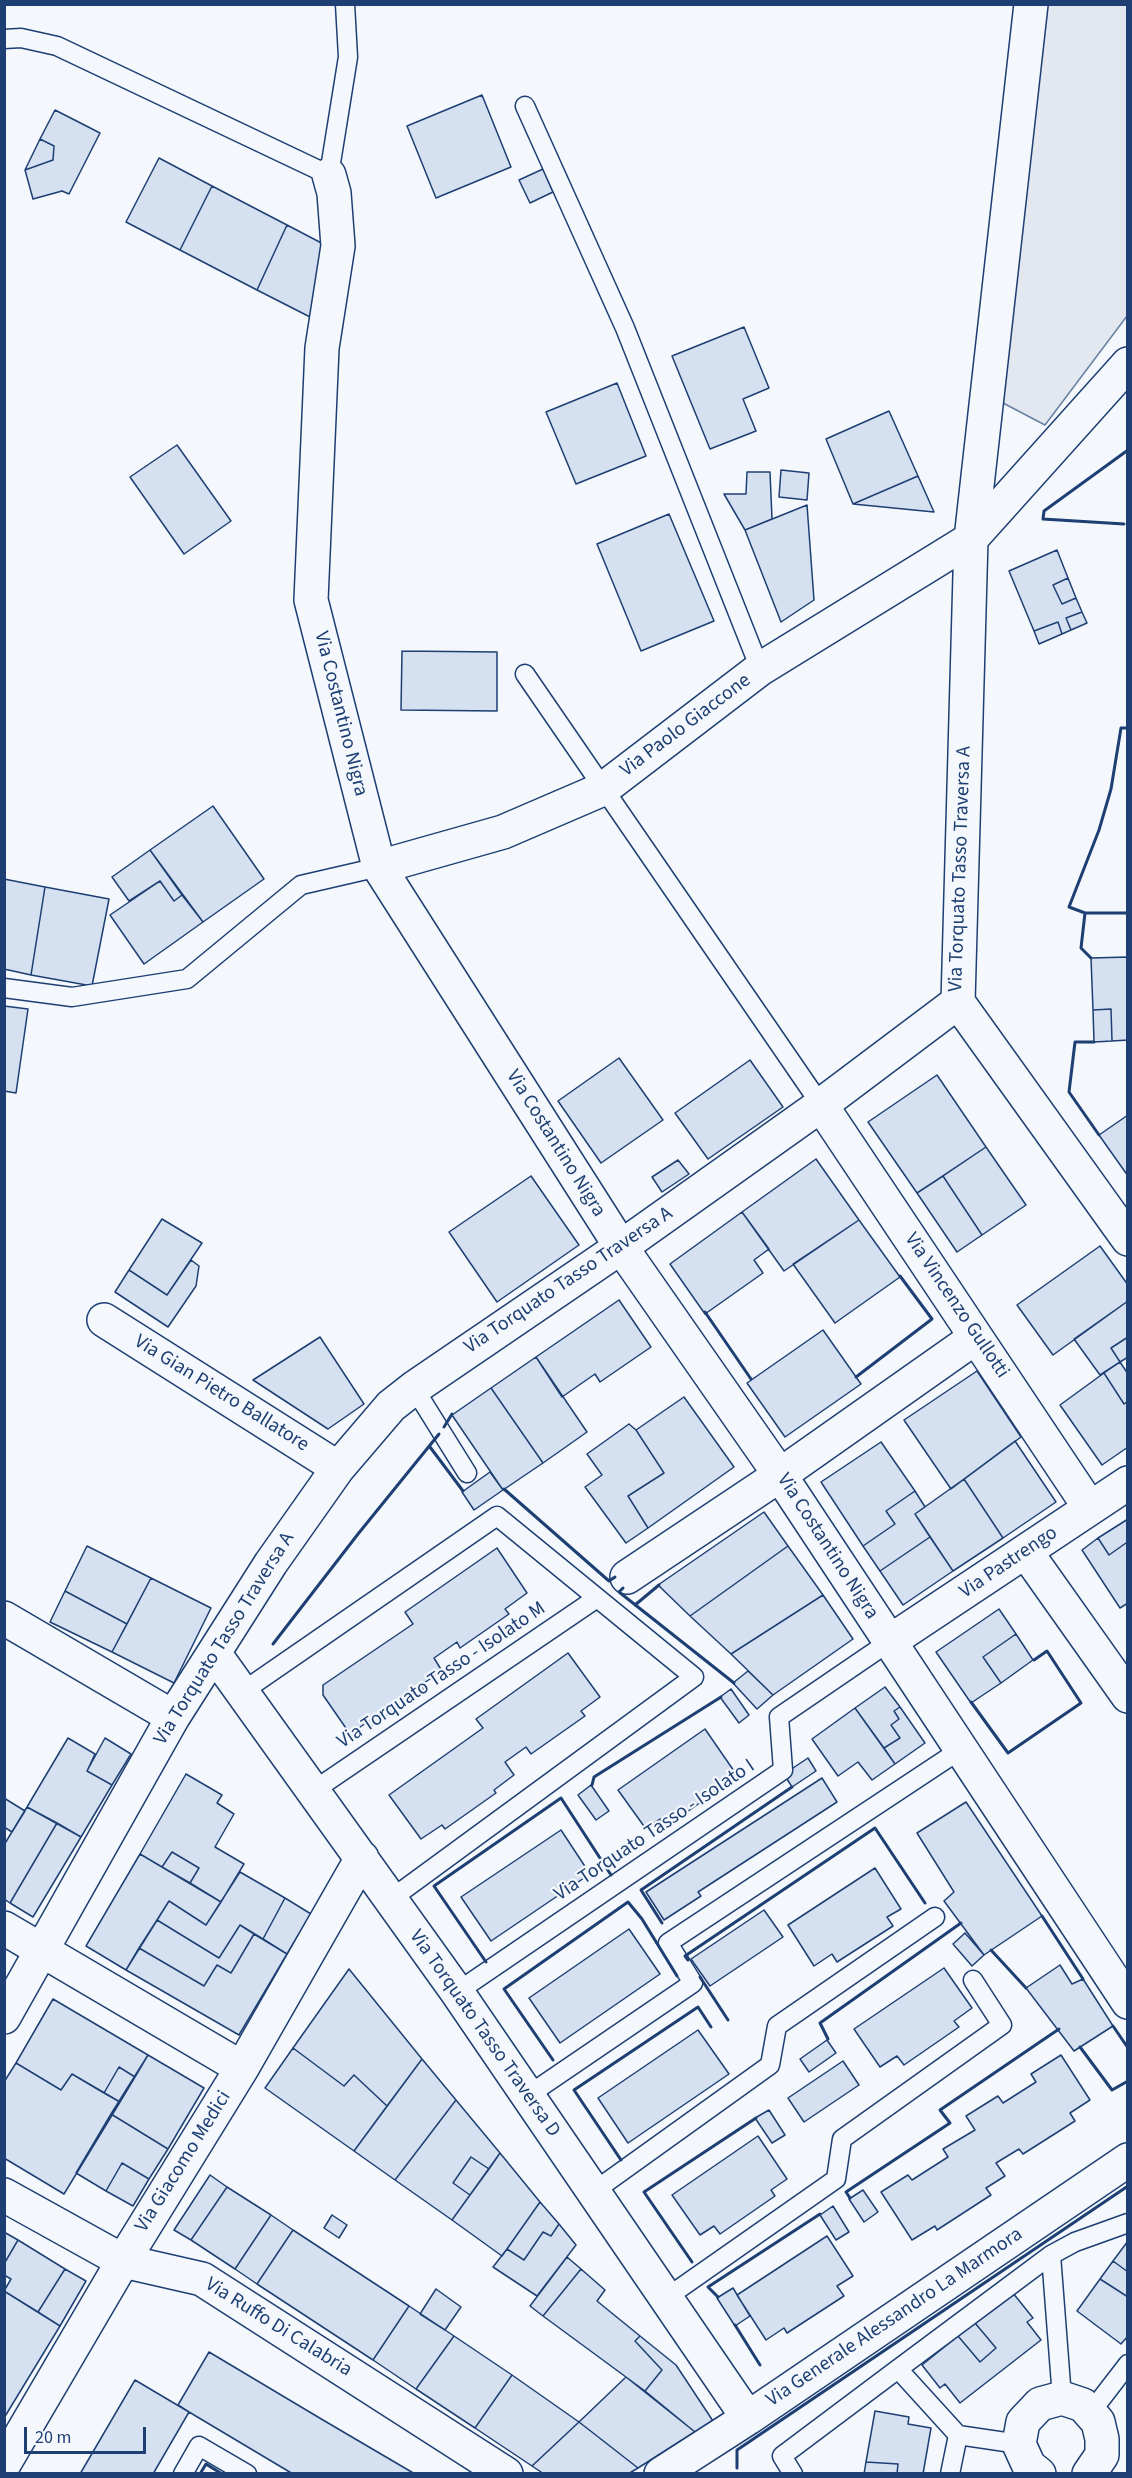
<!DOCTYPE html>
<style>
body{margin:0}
#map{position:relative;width:1132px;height:2478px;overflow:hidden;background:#f4f7fb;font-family:"Source Sans 3",sans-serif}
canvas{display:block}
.frame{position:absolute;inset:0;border:6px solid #1d3f73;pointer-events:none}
.scale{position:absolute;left:24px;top:2427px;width:122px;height:27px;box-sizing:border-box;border:3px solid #1d3f73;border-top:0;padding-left:8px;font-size:18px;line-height:21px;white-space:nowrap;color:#1d3f73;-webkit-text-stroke:4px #f4f7fb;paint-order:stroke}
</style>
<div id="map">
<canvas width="1132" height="2478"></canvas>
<div class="frame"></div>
<div class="scale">20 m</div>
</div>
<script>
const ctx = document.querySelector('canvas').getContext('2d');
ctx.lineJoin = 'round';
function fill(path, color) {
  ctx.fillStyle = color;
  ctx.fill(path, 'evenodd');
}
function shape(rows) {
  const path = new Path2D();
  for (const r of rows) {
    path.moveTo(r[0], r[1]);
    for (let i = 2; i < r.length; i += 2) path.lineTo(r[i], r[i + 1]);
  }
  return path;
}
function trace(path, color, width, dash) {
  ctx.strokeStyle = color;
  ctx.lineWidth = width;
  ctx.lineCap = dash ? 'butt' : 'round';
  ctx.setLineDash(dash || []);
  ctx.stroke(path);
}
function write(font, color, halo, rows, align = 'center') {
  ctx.font = font + ' "Source Sans 3",sans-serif';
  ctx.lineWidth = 4.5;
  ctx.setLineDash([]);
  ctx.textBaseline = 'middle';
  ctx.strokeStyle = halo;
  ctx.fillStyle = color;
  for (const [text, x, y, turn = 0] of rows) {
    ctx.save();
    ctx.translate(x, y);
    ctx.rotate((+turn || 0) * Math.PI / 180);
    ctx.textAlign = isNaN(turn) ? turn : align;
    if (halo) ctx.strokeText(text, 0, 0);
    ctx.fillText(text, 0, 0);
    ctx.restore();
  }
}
const parking = shape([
 [1046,5,1127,5,1127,316,1045,425,1003,403,1046,5]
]);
fill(parking, '#e3e8f0');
trace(parking, '#687fa3', 1.5);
const building = shape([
 [482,95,511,167,436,198,407,126,482,95],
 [55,110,100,133,69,194,62,191,33,199,25,170,53,160,54,146,40,139,55,110],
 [40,139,54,146,53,160,25,170,40,139],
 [159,158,212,186,180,250,126,222,159,158],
 [543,169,553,192,530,203,519,180,543,169],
 [212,186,287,225,257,290,180,250,212,186],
 [287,225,331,248,314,319,257,290,287,225],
 [744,327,769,388,743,399,756,431,710,449,672,356,744,327],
 [617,383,646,456,576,484,546,412,617,383],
 [889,411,918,476,853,504,826,439,889,411],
 [177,445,231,521,184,554,130,477,177,445],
 [781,470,809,473,807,500,779,497,781,470],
 [747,472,770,472,772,519,745,530,724,494,746,494,747,472],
 [918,476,934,512,853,504,918,476],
 [807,505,814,600,781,622,745,530,807,505],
 [669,514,714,621,641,651,597,544,669,514],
 [1057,550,1068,578,1053,585,1062,604,1076,598,1082,612,1066,618,1071,630,1062,634,1058,622,1034,631,1009,571,1057,550],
 [1068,578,1076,598,1062,604,1053,585,1068,578],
 [1082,612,1087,623,1071,630,1066,618,1082,612],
 [1058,622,1062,634,1039,644,1034,631,1058,622],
 [402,651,497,652,497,711,401,710,402,651],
 [213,806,264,879,203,922,150,850,213,806],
 [150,850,182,895,174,901,160,881,129,901,112,877,150,850],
 [4,879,45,887,31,975,4,969,4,879],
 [160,881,174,901,182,895,203,922,144,964,110,915,160,881],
 [45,887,109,899,92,986,31,975,45,887],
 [1128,957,1128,1040,1112,1041,1111,1009,1093,1010,1091,958,1128,957],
 [4,1006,28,1009,16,1093,4,1091,4,1006],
 [1111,1009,1112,1041,1094,1042,1093,1010,1111,1009],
 [619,1058,663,1120,601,1163,558,1101,619,1058],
 [750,1060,783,1107,708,1159,675,1113,750,1060],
 [937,1075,986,1147,917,1193,868,1122,937,1075],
 [1128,1115,1128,1176,1099,1135,1128,1115],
 [986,1147,1026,1205,982,1235,943,1176,986,1147],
 [816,1159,859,1220,784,1271,742,1212,816,1159],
 [678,1160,689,1174,662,1192,652,1177,678,1160],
 [531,1176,579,1245,497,1302,449,1232,531,1176],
 [943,1176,982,1235,957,1252,917,1193,943,1176],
 [742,1212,769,1249,754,1260,763,1273,705,1314,670,1264,742,1212],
 [162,1219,202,1243,167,1295,129,1270,162,1219],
 [859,1220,900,1277,835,1323,793,1264,859,1220],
 [1100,1246,1128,1285,1128,1301,1053,1355,1017,1305,1100,1246],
 [191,1260,199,1266,196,1286,168,1327,115,1292,129,1270,167,1295,191,1260],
 [619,1300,651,1347,600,1382,595,1374,562,1397,536,1357,619,1300],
 [1128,1301,1128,1337,1111,1348,1120,1362,1100,1375,1074,1339,1128,1301],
 [823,1330,861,1384,785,1437,747,1383,823,1330],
 [320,1337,364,1404,328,1429,253,1380,320,1337],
 [1128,1337,1128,1357,1120,1362,1111,1348,1128,1337],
 [536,1357,587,1432,543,1463,491,1388,536,1357],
 [1120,1362,1128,1374,1128,1401,1124,1404,1104,1373,1120,1362],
 [977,1371,1021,1437,951,1489,904,1420,977,1371],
 [1104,1373,1124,1404,1128,1401,1128,1447,1102,1465,1060,1405,1104,1373],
 [491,1388,543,1463,503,1490,452,1415,491,1388],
 [684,1397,734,1467,648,1528,628,1496,664,1473,636,1430,684,1397],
 [629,1424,636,1430,664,1473,628,1496,648,1528,626,1543,585,1487,602,1475,587,1454,629,1424],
 [1015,1441,1056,1502,1003,1538,964,1479,1015,1441],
 [881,1442,915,1491,886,1511,895,1524,863,1546,821,1482,881,1442],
 [490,1472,503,1490,474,1510,462,1492,490,1472],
 [964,1479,1003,1538,953,1571,915,1514,964,1479],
 [915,1491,925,1507,915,1514,930,1537,880,1571,863,1546,895,1524,886,1511,915,1491],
 [764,1512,788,1546,690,1616,658,1585,764,1512],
 [1128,1519,1128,1545,1126,1543,1109,1555,1098,1538,1128,1519],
 [930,1537,953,1571,903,1605,880,1571,930,1537],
 [1098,1538,1109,1555,1126,1543,1128,1545,1128,1603,1120,1608,1082,1550,1098,1538],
 [87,1546,151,1578,127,1624,65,1591,87,1546],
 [788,1546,823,1595,731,1654,690,1616,788,1546],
 [497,1548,527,1593,505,1609,509,1614,460,1648,457,1642,434,1658,442,1671,421,1685,424,1689,372,1726,369,1721,350,1734,323,1695,323,1685,413,1624,405,1612,497,1548],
 [151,1578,211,1608,174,1683,112,1652,151,1578],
 [65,1591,127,1624,112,1652,50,1622,65,1591],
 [823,1595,853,1639,773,1695,731,1654,823,1595],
 [999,1609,1016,1634,983,1657,1001,1683,971,1703,936,1652,999,1609],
 [1016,1634,1033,1660,1001,1683,983,1657,1016,1634],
 [568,1653,600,1697,581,1711,585,1716,531,1754,526,1747,505,1762,514,1775,494,1790,496,1793,445,1829,442,1825,421,1839,389,1795,483,1728,476,1719,568,1653],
 [748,1671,773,1695,757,1709,733,1683,748,1671],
 [885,1687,900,1707,894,1711,899,1719,891,1725,900,1738,884,1748,855,1708,885,1687],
 [731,1689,749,1715,739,1723,720,1697,731,1689],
 [900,1707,925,1743,895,1764,884,1748,900,1738,891,1725,899,1719,894,1711,900,1707],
 [855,1708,895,1764,872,1780,858,1762,838,1776,812,1739,855,1708],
 [705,1729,734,1771,719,1782,722,1787,666,1827,660,1819,646,1829,618,1790,705,1729],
 [68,1738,95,1754,87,1771,112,1785,81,1837,27,1807,68,1738],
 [105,1738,131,1754,112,1785,87,1771,105,1738],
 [808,1758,816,1771,792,1787,784,1774,808,1758],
 [186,1774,222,1795,217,1803,234,1814,215,1847,244,1864,221,1902,190,1883,199,1868,172,1852,162,1867,140,1854,186,1774],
 [822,1778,837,1802,698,1892,701,1896,664,1920,646,1892,822,1778],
 [591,1785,609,1811,596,1820,578,1795,591,1785],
 [4,1798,25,1811,12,1832,4,1827,4,1798],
 [966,1802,1042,1916,984,1955,944,1901,954,1892,917,1833,966,1802],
 [27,1807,57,1823,10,1903,4,1899,4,1845,27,1807],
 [57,1823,81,1837,33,1917,10,1903,57,1823],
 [561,1830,590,1874,491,1941,461,1897,561,1830],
 [172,1852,199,1868,190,1883,162,1867,172,1852],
 [140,1854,221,1902,206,1925,169,1901,126,1970,86,1946,140,1854],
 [875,1868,901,1909,887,1917,893,1926,837,1962,832,1954,814,1966,788,1925,875,1868],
 [240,1872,285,1898,263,1939,240,1925,219,1958,157,1920,169,1901,206,1925,240,1872],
 [285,1898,311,1914,287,1954,263,1939,285,1898],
 [764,1910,783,1937,710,1986,691,1959,764,1910],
 [157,1920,219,1958,240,1925,254,1934,231,1973,217,1965,204,1986,139,1948,157,1920],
 [629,1929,660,1974,560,2043,529,1998,629,1929],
 [965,1933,984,1955,972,1966,953,1944,965,1933],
 [254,1934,287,1954,239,2035,126,1970,139,1948,204,1986,217,1965,231,1973,254,1934],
 [1060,1965,1072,1984,1083,1979,1113,2026,1074,2051,1026,1988,1060,1965],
 [944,1968,972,2008,954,2021,959,2027,904,2065,897,2056,880,2067,854,2029,944,1968],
 [349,1969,422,2059,387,2106,354,2075,344,2086,293,2048,349,1969],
 [53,1999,148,2055,135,2077,119,2067,104,2093,72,2074,61,2090,16,2063,53,1999],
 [698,2030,729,2074,628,2143,598,2098,698,2030],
 [827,2040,836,2053,809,2072,800,2059,827,2040],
 [293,2048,344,2086,354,2075,387,2106,354,2151,265,2088,293,2048],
 [148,2055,204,2088,168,2149,111,2114,148,2055],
 [1061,2055,1090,2100,1070,2113,1075,2121,1023,2154,1019,2149,996,2163,1005,2176,986,2188,991,2195,937,2230,935,2226,912,2240,881,2192,908,2175,912,2180,948,2157,943,2149,975,2130,966,2116,998,2096,1003,2103,1036,2082,1031,2074,1061,2055],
 [422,2059,456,2100,395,2180,354,2151,422,2059],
 [843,2061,859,2085,804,2122,788,2098,843,2061],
 [16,2063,61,2090,72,2074,120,2102,64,2194,4,2158,4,2082,16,2063],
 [119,2067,135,2077,120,2102,104,2093,119,2067],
 [456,2100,500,2153,489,2169,471,2157,453,2183,470,2195,452,2220,395,2180,456,2100],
 [769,2110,785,2135,772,2143,755,2118,769,2110],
 [111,2114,168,2149,149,2179,122,2163,106,2191,76,2173,111,2114],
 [758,2136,787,2179,771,2190,775,2196,720,2234,714,2226,700,2235,672,2195,758,2136],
 [500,2153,540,2202,502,2256,452,2220,500,2153],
 [471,2157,489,2169,470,2195,453,2183,471,2157],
 [122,2163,149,2179,133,2206,106,2191,122,2163],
 [210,2175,227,2187,191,2240,174,2230,210,2175],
 [227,2187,271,2215,235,2269,191,2240,227,2187],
 [863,2190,878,2212,864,2222,849,2199,863,2190],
 [540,2202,559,2224,551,2236,543,2232,524,2260,507,2249,540,2202],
 [833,2206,849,2232,836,2240,820,2215,833,2206],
 [271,2215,293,2230,257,2284,235,2269,271,2215],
 [332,2215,347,2225,339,2238,324,2228,332,2215],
 [559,2224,576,2245,537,2296,493,2267,507,2249,524,2260,543,2232,551,2236,559,2224],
 [293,2230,409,2306,373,2360,257,2284,293,2230],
 [4,2232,18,2240,4,2264,4,2232],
 [827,2236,853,2276,837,2286,844,2296,787,2333,784,2328,766,2340,737,2295,827,2236],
 [18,2240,65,2269,38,2312,4,2291,11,2279,4,2275,4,2264,18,2240],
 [1128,2241,1128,2272,1113,2261,1128,2241],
 [567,2257,581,2269,543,2316,530,2306,567,2257],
 [1113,2261,1128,2272,1128,2297,1100,2279,1113,2261],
 [65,2269,86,2281,60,2326,38,2312,65,2269],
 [581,2269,605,2290,597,2301,640,2336,635,2341,662,2370,645,2391,543,2316,581,2269],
 [1100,2279,1128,2297,1128,2336,1121,2344,1077,2311,1100,2279],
 [733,2288,750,2316,735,2326,717,2298,733,2288],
 [436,2289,461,2307,445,2330,420,2314,436,2289],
 [4,2291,60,2326,4,2418,4,2291],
 [1013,2293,1033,2318,1027,2322,1041,2340,960,2403,945,2384,940,2388,922,2365,958,2336,980,2362,996,2348,975,2323,1013,2293],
 [409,2306,454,2336,416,2389,373,2360,409,2306],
 [975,2323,996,2348,980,2362,958,2336,975,2323],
 [454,2336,512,2375,475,2428,416,2389,454,2336],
 [640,2336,676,2365,713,2421,695,2432,645,2391,662,2370,635,2341,640,2336],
 [209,2352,323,2420,415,2474,293,2474,189,2412,178,2405,209,2352],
 [512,2375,579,2422,532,2466,475,2428,512,2375],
 [626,2377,695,2432,638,2468,579,2422,626,2377],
 [135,2380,189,2412,153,2474,80,2474,135,2380],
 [875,2411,909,2417,908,2424,931,2428,923,2474,897,2474,898,2464,866,2462,875,2411],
 [579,2422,638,2468,628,2474,544,2474,532,2466,579,2422],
 [866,2462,898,2464,897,2474,864,2474,866,2462]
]);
fill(building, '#d5e0f0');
trace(building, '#1d3f73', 1.5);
const lane = shape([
 [4,39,21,38,57,46,329,175,348,57,345,4],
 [525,106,625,328,760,669],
 [525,674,821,1105],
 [4,988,72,997,187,979,301,885,379,867],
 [414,1388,467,1473],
 [242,1692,497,1516,694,1677,391,1899],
 [313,1791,597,1598],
 [457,1992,783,1770,779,1717,889,1642],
 [527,2096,693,1983,668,1943,960,1750],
 [593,2192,770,2065,777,2026,935,1917],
 [1051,2255,1062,2398],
 [666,2298,836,2179,842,2139,1002,2025,973,1980],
 [898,2369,1051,2255,1075,2242,1128,2223],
 [1091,2412,1128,2364],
 [183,2474,199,2446,247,2474],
 [793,2474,782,2456,898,2369,958,2435],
 [950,2474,958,2435,1019,2444]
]);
const street = shape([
 [329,175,334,193,338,246,322,348,311,600,379,867,621,1247,780,1475,1128,2002],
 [379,867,503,832,603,789,760,669,971,539,1128,364],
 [958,1002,1128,1239],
 [821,1105,1090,1508],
 [104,1320,338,1468],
 [1026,1552,1128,1696],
 [627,1577,780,1475,976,1337],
 [4,1618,173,1717],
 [889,1642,1128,1483],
 [214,1653,457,1992,748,2418],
 [4,1928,242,2068],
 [4,2017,173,1717,271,1563,338,1468,391,1406,414,1388,621,1247,821,1105,958,1002,971,539,1031,4],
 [4,2195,123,2261,202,2279,506,2474],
 [4,2464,123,2261,242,2068,362,1858],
 [661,2474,748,2418,1128,2160],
 [1039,2474,1029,2466,1019,2444,1023,2422,1040,2404,1062,2398,1083,2405,1098,2422,1102,2439,1102,2455,1089,2474]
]);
trace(lane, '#1d3f73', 21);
trace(street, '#1d3f73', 36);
trace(lane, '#f4f7fb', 18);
trace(street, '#f4f7fb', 33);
trace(shape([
 [1124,524,1043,519,1044,511,1128,450],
 [1085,913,1069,907,1099,830,1111,789,1121,728,1128,728],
 [1091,958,1081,948,1085,913,1128,913],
 [1094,1042,1075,1042,1069,1092,1099,1135],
 [705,1312,751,1379],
 [856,1377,932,1319,900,1276],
 [444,1427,452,1414],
 [430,1447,463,1491],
 [504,1489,609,1581,615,1577],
 [623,1588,619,1592,734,1683],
 [635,1605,659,1585],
 [273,1644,358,1534,439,1434],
 [971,1702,1008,1753,1081,1703,1047,1651,1034,1660],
 [592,1785,594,1777,721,1697],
 [1042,1916,1083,1979],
 [662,1923,641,1890,792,1787],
 [991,1950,1026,1988],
 [688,1960,685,1956,875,1828,925,1903],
 [486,1962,434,1886,561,1798,611,1875],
 [700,1977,728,2020],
 [1113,2026,1128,2048],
 [828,2039,820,2023,961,1923],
 [1080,2047,1112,2090,1128,2081],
 [553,2060,504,1989,628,1902,642,1919,677,1976],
 [621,2160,574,2090,698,2007,711,2027],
 [850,2198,846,2192,950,2123,940,2110,1059,2029],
 [692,2262,644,2192,756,2118],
 [718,2297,708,2287,820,2214],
 [735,2325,760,2365],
 [737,2468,737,2450,1128,2186],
 [200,2474,206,2464,222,2474]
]), '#1d3f73', 3);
write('20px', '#1d3f73', '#f4f7fb', [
 ["Via Costantino Nigra",340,714,76],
 ["Via Paolo Giaccone",686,726,-37],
 ["Via Torquato Tasso Traversa A",961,869,-88],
 ["Via Costantino Nigra",555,1144,58],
 ["Via Torquato Tasso Traversa A",569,1281,-34],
 ["Via Vincenzo Gullotti",956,1306,56],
 ["Via Gian Pietro Ballatore",221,1394,32],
 ["Via Costantino Nigra",827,1547,57],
 ["Via Pastrengo",1009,1563,-34],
 ["Via Torquato Tasso Traversa A",225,1639,-58],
 ["Via Torquato Tasso - Isolato M",442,1676,-34],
 ["Via Torquato Tasso - Isolato I",655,1831,-34],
 ["Via Torquato Tasso Traversa D",484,2034,55],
 ["Via Giacomo Medici",184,2162,-58],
 ["Via Generale Alessandro La Marmora",895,2318,-34],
 ["Via Ruffo Di Calabria",278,2328,32]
]);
</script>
